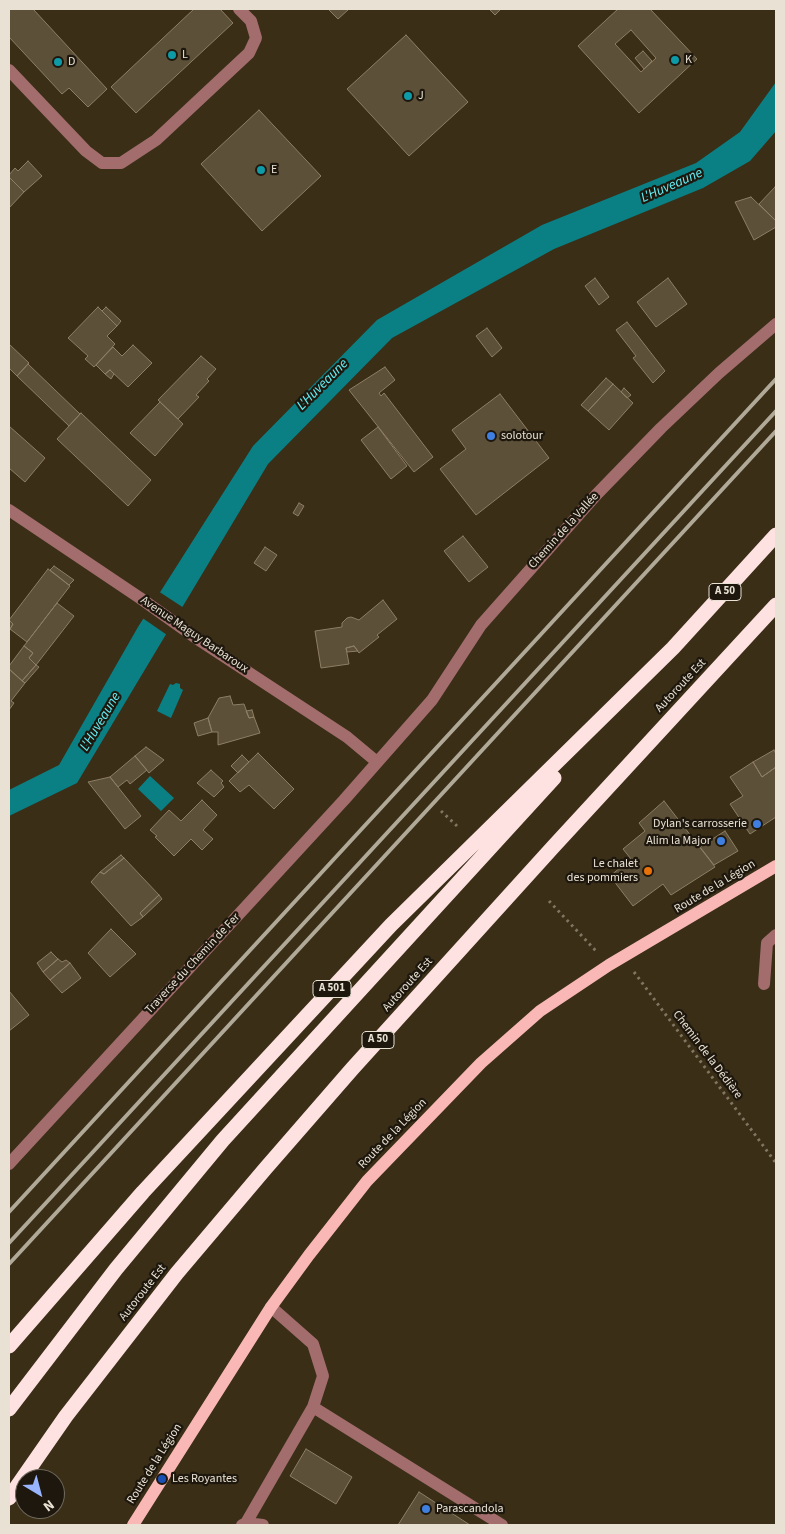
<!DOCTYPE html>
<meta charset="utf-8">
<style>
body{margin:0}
#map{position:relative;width:785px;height:1534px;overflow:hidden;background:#3a2e17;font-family:"Source Sans 3",sans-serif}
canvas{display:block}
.frame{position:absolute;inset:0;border:10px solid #e9e2d4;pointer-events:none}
.north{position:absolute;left:15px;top:1469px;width:50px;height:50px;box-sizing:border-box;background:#1d170d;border:1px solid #6f685d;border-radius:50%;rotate:143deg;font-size:14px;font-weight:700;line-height:20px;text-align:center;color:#e9e2d4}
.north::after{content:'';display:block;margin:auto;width:18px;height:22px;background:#98b5fd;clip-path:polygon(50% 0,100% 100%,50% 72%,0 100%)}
</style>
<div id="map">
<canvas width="785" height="1534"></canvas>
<div class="frame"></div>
<div class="north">N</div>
</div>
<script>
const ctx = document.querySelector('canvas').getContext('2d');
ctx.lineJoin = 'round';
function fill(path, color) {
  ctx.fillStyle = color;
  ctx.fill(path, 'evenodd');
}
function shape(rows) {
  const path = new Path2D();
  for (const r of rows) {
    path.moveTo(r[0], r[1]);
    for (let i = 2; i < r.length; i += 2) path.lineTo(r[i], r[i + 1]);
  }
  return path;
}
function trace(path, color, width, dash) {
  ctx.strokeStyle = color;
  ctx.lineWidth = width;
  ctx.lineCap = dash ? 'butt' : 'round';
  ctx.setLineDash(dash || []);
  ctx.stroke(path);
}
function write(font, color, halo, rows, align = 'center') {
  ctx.font = font + ' "Source Sans 3",sans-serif';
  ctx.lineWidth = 4.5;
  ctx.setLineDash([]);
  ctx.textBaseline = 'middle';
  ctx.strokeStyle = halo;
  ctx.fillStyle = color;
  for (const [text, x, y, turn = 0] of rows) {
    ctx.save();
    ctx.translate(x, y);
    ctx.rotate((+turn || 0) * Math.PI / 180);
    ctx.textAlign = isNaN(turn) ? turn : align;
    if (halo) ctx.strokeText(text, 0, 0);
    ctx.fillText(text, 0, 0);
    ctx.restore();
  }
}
fill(shape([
 [776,82,776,131,750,161,703,188,554,249,392,338,268,464,77,783,9,816,9,790,59,765,138,627,253,446,377,320,542,225,696,163,740,132],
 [176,683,180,684,180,688,183,690,171,718,157,711,170,684,173,685],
 [150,776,174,798,161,811,138,789]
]), '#0a8085');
fill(shape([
 [158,591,184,608,167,635,141,617]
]), '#3a2e17');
const building = shape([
 [9,9,33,9,107,89,88,107,69,88,62,94,9,37,9,9],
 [194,9,220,9,233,23,136,113,111,87,194,9],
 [328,9,349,9,338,19,328,9],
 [489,9,501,9,495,15,489,9],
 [618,9,650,9,697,59,639,113,578,46,618,9],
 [631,30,656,58,641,72,615,44,631,30],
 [406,35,468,102,409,156,347,89,406,35],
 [643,51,652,61,644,69,635,58,643,51],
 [259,110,321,176,262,231,201,164,259,110],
 [28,161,42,176,24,192,9,177,9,175,15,168,18,171,28,161],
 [9,177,24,192,9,208,9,177],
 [775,187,776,188,776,221,759,204,775,187],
 [751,197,776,221,776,227,754,240,735,202,751,197],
 [595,278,609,297,599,305,585,286,595,278],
 [668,278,687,304,656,327,637,302,668,278],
 [98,307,117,326,107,336,115,344,94,367,85,359,88,356,68,338,98,307],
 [106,307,121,321,117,326,102,311,106,307],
 [627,322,665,371,653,383,633,358,636,356,616,330,627,322],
 [487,328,502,348,492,357,476,336,487,328],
 [9,344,29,363,17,376,9,368,9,344],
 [133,345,152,363,128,387,110,370,105,374,96,365,113,347,122,356,133,345],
 [201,356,216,369,207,379,209,381,196,395,199,397,178,419,158,400,201,356],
 [28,364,80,414,69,426,17,376,28,364],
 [385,367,395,380,379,393,381,396,384,393,433,457,414,472,349,390,385,367],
 [110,370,114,374,111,379,105,374,110,370],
 [606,378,613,384,588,411,581,405,606,378],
 [613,384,633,403,609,430,588,411,613,384],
 [624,388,631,395,627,398,621,392,624,388],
 [500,394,549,458,476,515,440,469,466,449,452,430,500,394],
 [160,402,183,424,155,456,130,433,160,402],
 [81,413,151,480,128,506,57,439,81,413],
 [9,426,45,458,25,482,9,468,9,426],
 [378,427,407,466,391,479,361,440,378,427],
 [299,503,304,506,298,516,293,513,299,503],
 [463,536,488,567,469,582,444,551,463,536],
 [265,547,277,555,266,571,254,563,265,547],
 [54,566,74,580,69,585,50,570,54,566],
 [48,569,70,586,27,642,10,629,13,624,9,620,48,569],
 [383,600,397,619,377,635,379,637,359,653,354,646,346,648,349,664,321,668,315,631,342,627,342,623,347,618,351,617,359,620,383,600],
 [57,603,74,616,36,665,29,658,33,653,24,646,57,603],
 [9,620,13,624,9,631,9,620],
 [24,646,33,653,29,658,36,665,22,681,9,669,9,666,24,646],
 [354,646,358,651,347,652,346,648,354,646],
 [36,665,39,667,25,683,22,681,36,665],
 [9,669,25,683,11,701,14,703,9,710,9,669],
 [230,696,233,705,244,704,249,718,254,717,260,733,218,745,218,732,212,732,208,718,219,698,230,696],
 [252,710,254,717,249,718,246,711,252,710],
 [208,718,212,732,198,736,194,723,208,718],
 [146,747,164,760,149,773,135,756,146,747],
 [774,750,776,754,776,767,762,777,753,762,774,750],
 [258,753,294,789,274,809,249,785,240,792,229,781,258,753],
 [242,755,249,762,238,773,231,766,242,755],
 [135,756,147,770,130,784,127,780,118,787,110,777,135,756],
 [753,762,762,777,776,767,776,817,750,834,730,804,743,796,730,777,753,762],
 [211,770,223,781,221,783,224,787,214,797,197,783,211,770],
 [110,777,141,816,125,829,88,782,110,777],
 [202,800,217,815,203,830,213,839,202,850,191,839,174,856,155,837,157,836,150,830,169,810,181,821,202,800],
 [664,801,715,867,671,895,663,884,633,906,610,876,631,859,623,849,645,831,639,823,664,801],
 [725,831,738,851,714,865,700,847,725,831],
 [121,855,124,858,104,874,100,872,121,855],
 [124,858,159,895,140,913,143,917,131,926,91,882,100,872,104,874,124,858],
 [159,895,162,899,143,917,140,913,159,895],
 [111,929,136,954,110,977,88,953,111,929],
 [51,952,58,959,43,972,37,963,51,952],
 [58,959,62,962,66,960,70,963,50,980,43,972,58,959],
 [70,963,81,978,62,993,50,980,70,963],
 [9,991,29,1015,9,1031,9,991],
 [306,1449,352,1477,336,1504,290,1476,306,1449],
 [419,1492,470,1525,398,1525,419,1492]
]);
fill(building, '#5d5038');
trace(building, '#8d7f66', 1);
trace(shape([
 [441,811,457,826],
 [549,901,597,952],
 [634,972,776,1163]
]), '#807662', 3, [2.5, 4]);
trace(shape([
 [9,70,86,151,102,163,121,163,156,140,249,53,256,38,251,21,239,9],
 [9,510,140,598,199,640,347,737,377,762],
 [764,984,767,943,776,935],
 [9,1164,344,800,432,700,481,625,597,494,661,428,719,373,776,324],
 [313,1407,502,1525],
 [246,1523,313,1407,323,1376,313,1344,271,1307],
 [242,1525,246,1523,263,1525]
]), '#a26d6c', 12);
trace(shape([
 [133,1525,271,1307,309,1255,367,1181,481,1063,540,1011,609,965,776,866]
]), '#f9b8b5', 12);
trace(shape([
 [9,1346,143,1192,391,925,673,648,776,535],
 [9,1409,116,1269,223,1140,554,778],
 [9,1498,66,1416,177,1273,265,1169,352,1069,553,847,776,605]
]), '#fde2e1', 15);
trace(shape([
 [9,1212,776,379],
 [9,1243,776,411],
 [9,1264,776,431]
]), '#b1a998', 4);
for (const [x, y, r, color] of [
 [172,55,5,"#0f9aa8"],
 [675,60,5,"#0f9aa8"],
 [58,62,5,"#0f9aa8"],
 [408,96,5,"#0f9aa8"],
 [261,170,5,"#0f9aa8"],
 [491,436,5,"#3f7fe0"],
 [757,824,5,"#3f7fe0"],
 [721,841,5,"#3f7fe0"],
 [648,871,5,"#e8710a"],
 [162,1479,5,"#1a4fb4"],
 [426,1509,5,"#3f7fe0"]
]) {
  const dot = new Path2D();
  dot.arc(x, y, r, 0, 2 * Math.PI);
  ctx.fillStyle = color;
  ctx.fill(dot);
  trace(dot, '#1d170d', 2);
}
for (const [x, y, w] of [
 [725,592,32],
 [332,989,38],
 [378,1040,32]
]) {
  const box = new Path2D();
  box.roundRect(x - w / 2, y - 8.5, w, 17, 4);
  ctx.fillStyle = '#1d170d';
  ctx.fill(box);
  trace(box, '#e9e2d4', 1);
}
write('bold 11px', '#e9e2d4', null, [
 ["A 50",725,592],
 ["A 501",332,989],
 ["A 50",378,1040]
]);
write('12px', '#e9e2d4', '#1d170d', [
 ["L",182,55],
 ["K",685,60],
 ["D",68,62],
 ["J",418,96],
 ["E",271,170],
 ["solotour",501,436],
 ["Dylan's carrosserie",747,824,"right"],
 ["Alim la Major",711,841,"right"],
 ["Le chalet",638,864,"right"],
 ["des pommiers",638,878,"right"],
 ["Les Royantes",172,1479],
 ["Parascandola",436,1509]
], 'left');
write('12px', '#e9e2d4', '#1d170d', [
 ["Chemin de la Vallée",564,531,-48],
 ["Avenue Maguy Barbaroux",194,635,34],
 ["Autoroute Est",681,686,-47],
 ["Route de la Légion",715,887,-31],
 ["Traverse du Chemin de Fer",193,964,-47],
 ["Autoroute Est",408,985,-48],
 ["Chemin de la Dédière",707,1055,53],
 ["Route de la Légion",393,1134,-46],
 ["Autoroute Est",143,1293,-52],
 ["Route de la Légion",155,1464,-58]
]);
write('italic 14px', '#63f0f7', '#1d170d', [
 ["L'Huveaune",672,186,-24],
 ["L'Huveaune",323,385,-45],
 ["L'Huveaune",101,722,-59]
]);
</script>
